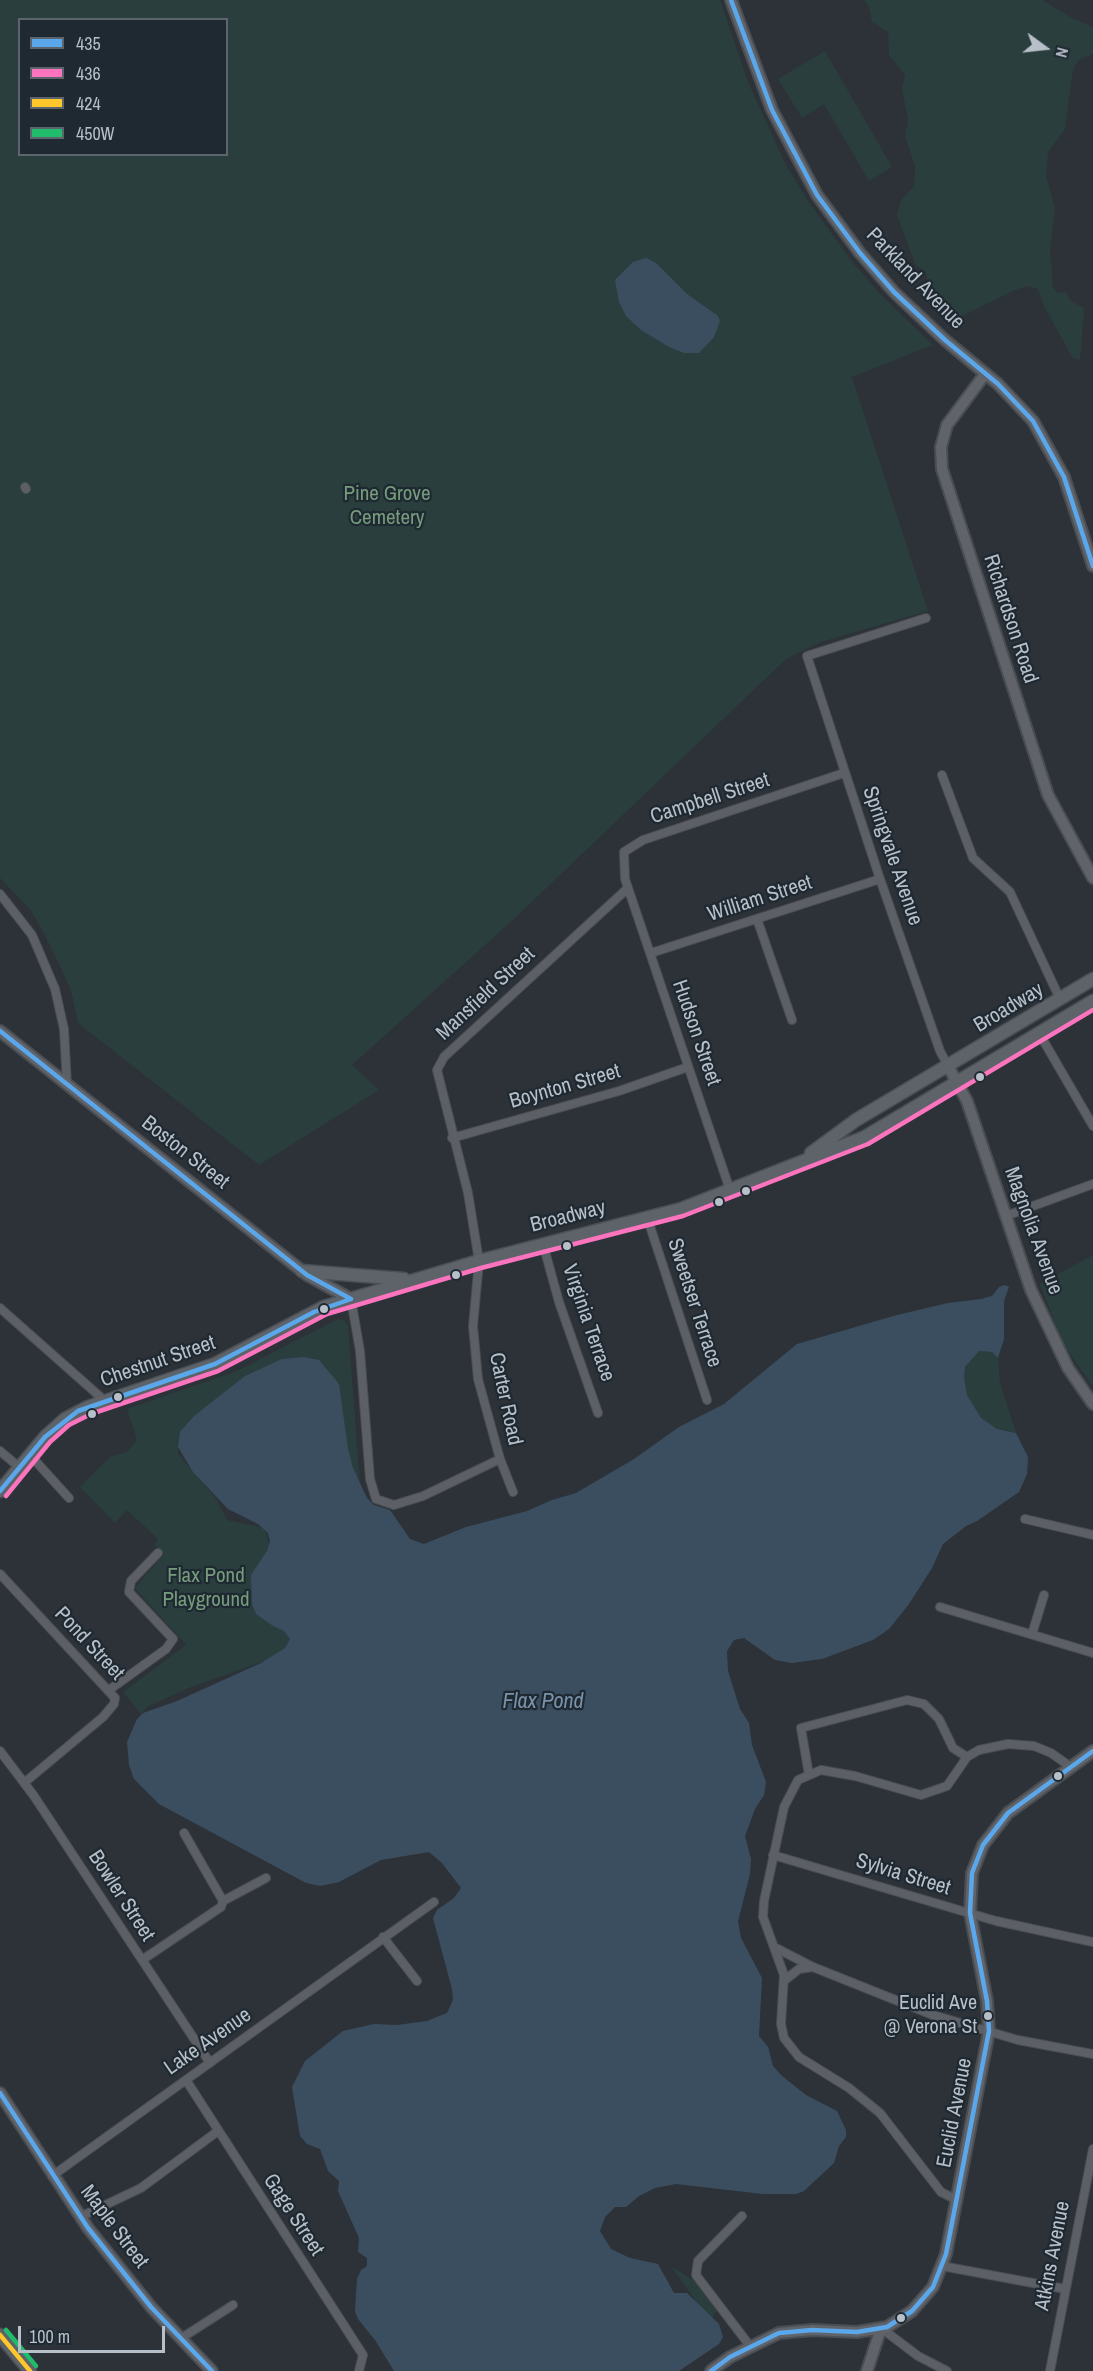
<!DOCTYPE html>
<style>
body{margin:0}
#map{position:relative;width:1093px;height:2371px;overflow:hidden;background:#2c3238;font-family:"Archivo Narrow",sans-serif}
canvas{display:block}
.legend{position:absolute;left:18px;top:18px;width:210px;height:138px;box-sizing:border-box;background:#1f2932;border:2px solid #5c656e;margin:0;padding:8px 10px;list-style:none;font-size:18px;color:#b7bfc8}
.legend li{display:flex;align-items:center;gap:12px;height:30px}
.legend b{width:30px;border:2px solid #5c656e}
.north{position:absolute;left:1015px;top:18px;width:60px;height:60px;-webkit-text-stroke:4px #1f2932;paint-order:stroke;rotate:105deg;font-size:16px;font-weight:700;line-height:24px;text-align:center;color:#b7bfc8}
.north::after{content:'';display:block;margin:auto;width:21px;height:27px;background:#b7bfc8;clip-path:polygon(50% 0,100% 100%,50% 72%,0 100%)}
.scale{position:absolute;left:18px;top:2326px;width:147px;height:27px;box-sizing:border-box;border:3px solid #b7bfc8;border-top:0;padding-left:8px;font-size:18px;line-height:21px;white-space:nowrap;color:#b7bfc8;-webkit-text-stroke:4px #1f2932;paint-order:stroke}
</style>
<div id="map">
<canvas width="1093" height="2371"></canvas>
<ul class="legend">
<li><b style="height:8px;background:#5aa8eb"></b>435</li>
<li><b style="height:8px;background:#fc73be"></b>436</li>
<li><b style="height:8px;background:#ffc72c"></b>424</li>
<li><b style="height:8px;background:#20bc6c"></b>450W</li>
</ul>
<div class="north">N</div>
<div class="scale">100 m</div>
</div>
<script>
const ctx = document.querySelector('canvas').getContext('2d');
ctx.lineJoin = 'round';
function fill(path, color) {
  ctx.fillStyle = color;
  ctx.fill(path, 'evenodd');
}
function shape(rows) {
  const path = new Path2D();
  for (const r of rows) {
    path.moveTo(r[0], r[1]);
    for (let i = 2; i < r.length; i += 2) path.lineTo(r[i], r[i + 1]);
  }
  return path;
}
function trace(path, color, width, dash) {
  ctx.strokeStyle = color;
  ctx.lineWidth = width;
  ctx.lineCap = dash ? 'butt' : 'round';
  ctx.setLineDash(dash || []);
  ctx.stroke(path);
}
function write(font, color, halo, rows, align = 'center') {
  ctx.font = font + ' "Archivo Narrow",sans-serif';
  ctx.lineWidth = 4.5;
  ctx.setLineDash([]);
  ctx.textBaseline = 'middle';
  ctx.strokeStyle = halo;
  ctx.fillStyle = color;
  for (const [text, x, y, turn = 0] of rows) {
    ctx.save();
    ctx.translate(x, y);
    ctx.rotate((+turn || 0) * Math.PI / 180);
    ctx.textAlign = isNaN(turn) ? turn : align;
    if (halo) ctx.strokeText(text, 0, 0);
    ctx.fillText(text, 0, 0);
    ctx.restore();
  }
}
fill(shape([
 [0,0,720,0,748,82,786,165,808,201,853,263,883,297,933,345,852,377,928,611,821,642,786,659,516,917,352,1065,379,1090,259,1165,78,1023,71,990,45,935,30,909,0,878],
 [20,20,226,20,226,154,20,154],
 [864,0,1042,0,1070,17,1093,27,1093,54,1079,60,1073,69,1065,129,1048,152,1046,176,1055,208,1050,252,1053,287,1058,293,1066,292,1071,301,1084,308,1080,360,1072,357,1044,306,1038,289,1027,286,1015,290,960,317,952,308,946,307,930,287,925,272,915,264,897,215,901,200,914,186,915,177,915,166,905,136,908,119,902,89,905,75,889,55,888,32,872,22,869,7],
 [825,51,892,167,869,181,824,104,802,118,778,79],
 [1093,1255,1093,1387,1062,1342,1040,1284],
 [338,1319,345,1321,348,1326,360,1486,178,1446,178,1454,215,1497,227,1520,265,1528,291,1626,292,1651,186,1689,147,1707,141,1714,123,1692,186,1645,135,1588,164,1554,154,1545,158,1539,127,1510,115,1523,80,1487,110,1457,127,1452,137,1440,127,1409,237,1371],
 [979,1351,992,1352,998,1358,1000,1383,1016,1433,997,1429,987,1423,981,1418,967,1395,963,1372,968,1362],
 [671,2266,709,2290,721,2305,676,2371,660,2371,709,2320]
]), '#2a3e3e');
fill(shape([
 [646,258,656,263,687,294,718,316,720,321,714,337,699,353,684,353,669,347,641,330,626,316,619,302,615,280,633,262],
 [1005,1285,1009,1287,1004,1301,1004,1339,998,1358,992,1352,979,1351,965,1367,964,1378,967,1395,981,1418,997,1429,1016,1433,1028,1457,1027,1474,1019,1492,977,1521,966,1526,943,1544,932,1568,909,1604,889,1629,873,1640,822,1659,792,1663,775,1660,744,1638,734,1640,727,1651,728,1671,740,1709,749,1723,752,1745,766,1782,764,1795,755,1809,745,1836,751,1859,750,1874,738,1921,741,1938,762,1978,759,2036,768,2047,773,2066,781,2075,806,2095,837,2111,846,2130,846,2137,839,2146,834,2163,804,2191,796,2194,763,2194,676,2184,655,2188,639,2196,626,2207,615,2207,605,2217,600,2231,611,2249,630,2258,658,2264,674,2293,687,2293,719,2324,723,2337,719,2344,679,2371,394,2371,375,2340,358,2319,355,2311,357,2279,361,2270,367,2266,367,2258,358,2252,359,2238,338,2191,339,2181,328,2171,320,2149,307,2144,300,2136,292,2087,305,2061,343,2031,374,2024,397,2025,427,2021,447,2013,453,2000,452,1989,433,1918,437,1910,454,1898,461,1888,442,1863,429,1852,381,1860,339,1882,320,1886,306,1883,159,1804,134,1779,129,1765,127,1742,137,1719,143,1713,177,1701,261,1663,285,1648,290,1639,284,1631,273,1626,256,1614,252,1604,251,1575,267,1551,270,1541,268,1533,258,1524,228,1509,193,1472,178,1447,180,1432,194,1416,245,1376,282,1359,303,1357,319,1360,339,1384,348,1449,353,1468,367,1498,374,1505,390,1510,410,1539,424,1544,466,1527,527,1511,552,1500,576,1493,634,1459,679,1427,724,1404,797,1344,897,1315,948,1303,981,1299,992,1296,999,1287]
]), '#3b4e60');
const street = shape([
 [25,487,26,489],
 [926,618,807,656,880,879,940,1051,948,1066],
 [942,775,973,858,1010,892,1060,999],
 [0,894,32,935,55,989,64,1029,67,1085],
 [757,919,792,1020],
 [651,953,880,879],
 [1039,1033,1093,1126],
 [452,1138,619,1091,688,1067],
 [730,1190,625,879,624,852,643,840,844,773],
 [1006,1216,1093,1184],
 [647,1217,707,1400],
 [543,1244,559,1302,598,1413],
 [351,1299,360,1351,370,1479,376,1499,394,1505,423,1496,500,1459,478,1379,473,1326,479,1261,468,1193,437,1070,444,1057,628,888],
 [0,1308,105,1401],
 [0,1451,19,1467],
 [30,1455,69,1498],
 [500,1459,513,1492],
 [1025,1519,1093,1535],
 [0,1574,115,1698,114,1704,103,1717,24,1783],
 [940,1607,1093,1653],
 [1032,1634,1044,1595],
 [109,1690,166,1649,173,1639,129,1592,131,1581,158,1553],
 [0,1751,34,1796,210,2063],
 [809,1775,801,1728,907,1700,924,1704,939,1719,953,1748,967,1757],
 [184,1833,223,1901],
 [773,1855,996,1921,1093,1942],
 [383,1937,417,1981],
 [774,1947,813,1967,933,2015,1018,2040,1093,2054],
 [142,1960,221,1907,223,1901,266,1878],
 [785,1980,799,1969,813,1967],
 [186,2080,363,2355,359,2371],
 [52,2176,434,1902],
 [957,2200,941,2192,880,2113,849,2088,799,2057,784,2038,781,2024,784,1975,763,1917,764,1901,784,1807,798,1780,821,1770,855,1776,921,1795,947,1786,967,1757,979,1750,1008,1744,1034,1746,1051,1753,1071,1767],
 [742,2216,698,2261,696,2275,750,2346],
 [80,2217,141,2188,218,2131],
 [942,2266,1065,2289],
 [881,2328,918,2356,947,2371],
 [180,2339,233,2305],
 [1050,2371,1093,2149]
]);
const secondary = shape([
 [731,0,772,110,817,195,860,253,894,292,945,340,998,384,1033,421,1064,477,1093,566],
 [985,374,947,425,941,447,942,469,1048,795,1093,878],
 [0,1031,307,1275,351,1299],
 [948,1066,967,1101,1031,1290,1068,1368,1093,1404],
 [0,2093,88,2228,151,2307,212,2371],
 [711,2371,730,2357,779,2333,812,2330,857,2332,887,2327,912,2311,933,2287,946,2254,989,2031,987,2001,970,1913,972,1873,983,1845,1008,1813,1093,1751],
 [867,2371,881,2328]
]);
const primary = shape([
 [811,1153,856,1120,1093,979],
 [302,1271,404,1279],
 [0,1491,45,1437,65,1419,88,1407,215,1364,324,1307,479,1261,681,1209,865,1137,1093,1001],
 [0,2335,30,2371]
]);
trace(street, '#4a4e53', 10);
trace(secondary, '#4a4e53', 14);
trace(primary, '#494f55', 15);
trace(street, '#5c6066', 8);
trace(secondary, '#60646a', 10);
trace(primary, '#5d6368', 12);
trace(shape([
 [731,0,772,110,817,195,860,253,894,292,945,340,998,384,1033,421,1064,477,1093,566],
 [0,1031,307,1275,351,1299],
 [0,1491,45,1437,78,1411,215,1364,314,1312,351,1299],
 [0,2093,88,2228,151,2307,212,2371],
 [711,2371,730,2357,779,2333,812,2330,857,2332,887,2327,912,2311,933,2287,946,2254,989,2031,987,2001,970,1913,972,1873,983,1845,1008,1813,1093,1751]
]), '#5aa8eb', 4.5);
trace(shape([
 [6,1496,50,1442,69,1425,91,1414,218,1371,327,1314,481,1268,683,1216,868,1144,1093,1010]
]), '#fc73be', 4.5);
trace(shape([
 [0,2335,30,2371]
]), '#ffc72c', 4.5);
trace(shape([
 [6,2330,36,2366]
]), '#20bc6c', 4.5);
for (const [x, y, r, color] of [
 [980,1077,5,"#b7bfc8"],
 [746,1191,5,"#b7bfc8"],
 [719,1202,5,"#b7bfc8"],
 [567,1246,5,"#b7bfc8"],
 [456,1275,5,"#b7bfc8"],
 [324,1309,5,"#b7bfc8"],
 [118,1397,5,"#b7bfc8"],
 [92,1414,5,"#b7bfc8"],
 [1058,1776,5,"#b7bfc8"],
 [988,2016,5,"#b7bfc8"],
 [901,2318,5,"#b7bfc8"]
]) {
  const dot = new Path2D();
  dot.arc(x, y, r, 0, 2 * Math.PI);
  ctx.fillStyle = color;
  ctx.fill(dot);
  trace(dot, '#1f2932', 2);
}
write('20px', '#b7bfc8', '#1f2932', [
 ["Euclid Ave",977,2004],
 ["@ Verona St",977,2028]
], 'right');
write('21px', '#b7bfc8', '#1f2932', [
 ["Parkland Avenue",915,279,46],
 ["Richardson Road",1010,619,72],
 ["Campbell Street",710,799,-18],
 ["Springvale Avenue",892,856,71],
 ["William Street",760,899,-18],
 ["Mansfield Street",486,994,-43],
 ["Broadway",1009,1008,-31],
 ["Hudson Street",696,1033,71],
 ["Boynton Street",565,1087,-16],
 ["Boston Street",185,1153,38],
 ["Broadway",568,1217,-14],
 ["Magnolia Avenue",1033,1231,70],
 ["Sweetser Terrace",694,1303,72],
 ["Virginia Terrace",588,1323,71],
 ["Chestnut Street",158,1362,-19],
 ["Carter Road",505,1399,78],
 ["Pond Street",89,1644,47],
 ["Sylvia Street",903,1875,17],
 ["Bowler Street",121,1896,57],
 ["Lake Avenue",208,2042,-35],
 ["Euclid Avenue",955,2113,-79],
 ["Gage Street",293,2215,57],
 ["Maple Street",114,2227,53],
 ["Atkins Avenue",1053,2256,-79]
]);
write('21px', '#769c7c', '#1f2932', [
 ["Pine Grove",387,494],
 ["Cemetery",387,518],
 ["Flax Pond",206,1576],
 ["Playground",206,1600]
]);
write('italic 22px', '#7992a9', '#1f2932', [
 ["Flax Pond",543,1702]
]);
</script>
